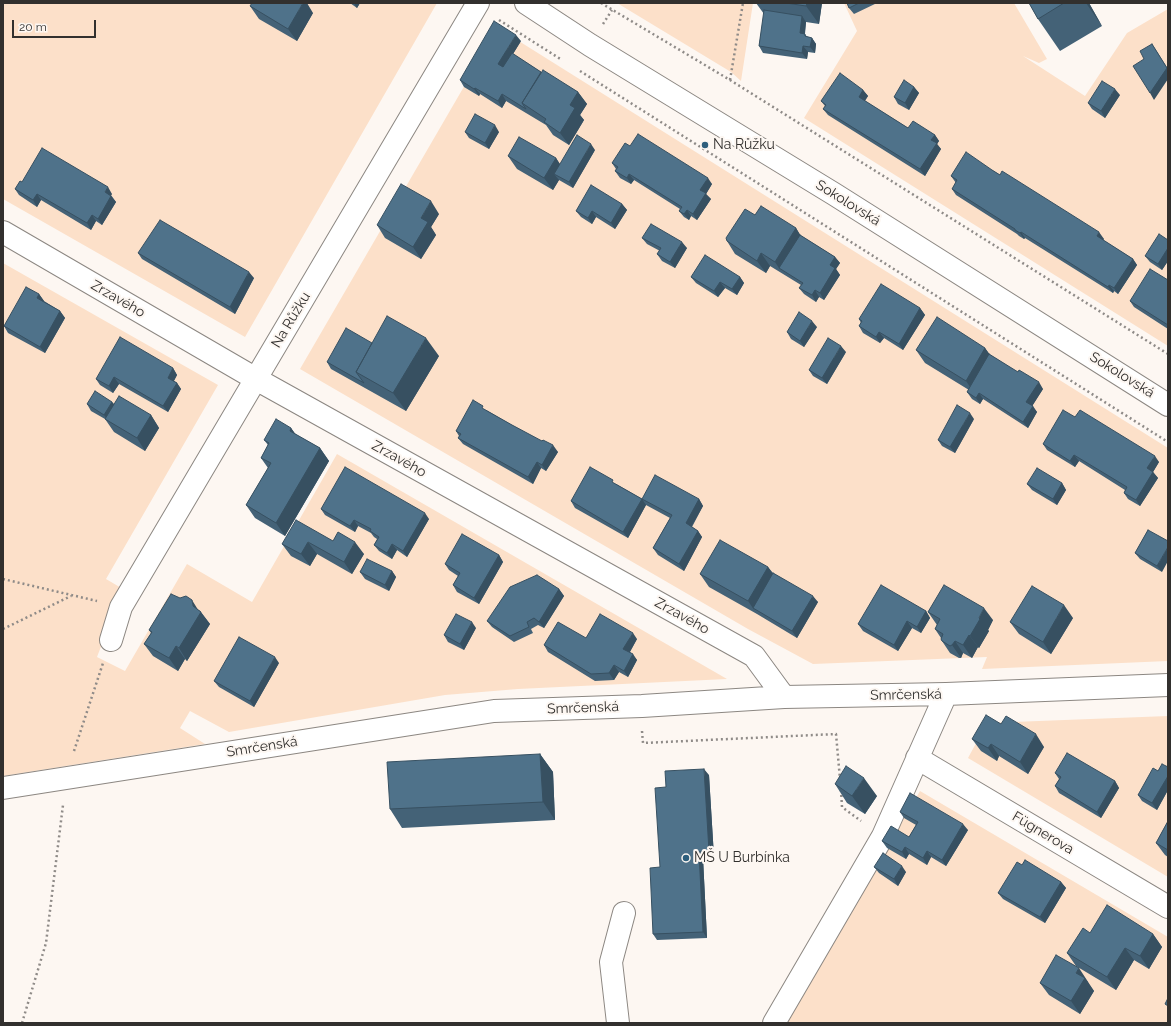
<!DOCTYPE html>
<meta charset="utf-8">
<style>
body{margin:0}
#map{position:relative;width:1171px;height:1026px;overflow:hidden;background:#fdf7f2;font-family:Raleway,sans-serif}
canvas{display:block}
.frame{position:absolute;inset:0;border:4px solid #32302e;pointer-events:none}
.scale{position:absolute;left:12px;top:20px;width:84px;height:18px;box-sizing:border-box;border:2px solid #32302e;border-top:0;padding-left:5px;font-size:12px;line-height:14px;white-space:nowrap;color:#32302e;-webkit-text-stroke:3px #fdf7f2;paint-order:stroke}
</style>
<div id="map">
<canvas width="1171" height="1026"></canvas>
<div class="frame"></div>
<div class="scale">20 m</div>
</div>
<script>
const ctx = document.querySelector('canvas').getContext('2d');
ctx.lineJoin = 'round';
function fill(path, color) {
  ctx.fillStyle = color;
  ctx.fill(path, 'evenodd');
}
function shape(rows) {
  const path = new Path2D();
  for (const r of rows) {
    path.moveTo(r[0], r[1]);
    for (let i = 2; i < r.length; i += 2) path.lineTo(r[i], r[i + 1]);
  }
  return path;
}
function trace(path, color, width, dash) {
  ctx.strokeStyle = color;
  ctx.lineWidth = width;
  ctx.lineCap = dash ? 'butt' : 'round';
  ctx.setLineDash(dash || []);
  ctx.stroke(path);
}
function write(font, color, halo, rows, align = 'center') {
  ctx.font = font + ' Raleway,sans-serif';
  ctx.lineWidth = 4;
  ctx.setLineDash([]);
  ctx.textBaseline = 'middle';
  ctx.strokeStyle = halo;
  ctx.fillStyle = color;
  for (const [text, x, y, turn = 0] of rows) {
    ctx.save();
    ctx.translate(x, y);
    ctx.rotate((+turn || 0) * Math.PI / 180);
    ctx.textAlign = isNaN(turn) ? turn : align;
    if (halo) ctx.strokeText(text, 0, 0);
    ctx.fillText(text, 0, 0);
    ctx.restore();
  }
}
fill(shape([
 [3,3,437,3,245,337,3,199],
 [617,3,753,3,741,81,731,72],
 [844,3,1014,3,1047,59,1039,63,1023,56,1085,96,1127,33,1168,9,1168,346,804,118,857,31],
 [498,28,1168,448,1168,661,982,669,987,657,813,664,748,629,300,369],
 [3,263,218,385,106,579,123,589,97,657,125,671,187,564,252,602,337,454,727,679,518,689,445,695,229,732,190,711,180,728,205,744,3,776],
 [1168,716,1168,877,968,758,987,723],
 [920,791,1168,937,1168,1023,783,1023]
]), '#fce0c9');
const street = shape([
 [3,232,256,379,754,656,784,697],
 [111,640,121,607,478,3],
 [917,758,1168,907],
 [3,788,494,711,642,706,784,697,946,694,1168,685],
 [618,1023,611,962,624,913],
 [774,1023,883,836,946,694]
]);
const secondary = shape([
 [526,3,590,45,834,194,1168,405]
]);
trace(street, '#8c8782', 24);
trace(secondary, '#8c8782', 24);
trace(shape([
 [601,3,730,80,1168,354],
 [499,20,562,60],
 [603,24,612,10],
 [580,71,1168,442],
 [730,80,743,3],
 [3,579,97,601],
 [3,629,71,596],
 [642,731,643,743,836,734,840,779],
 [74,751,103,663],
 [841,790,842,807,861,821],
 [22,1023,46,943,63,805]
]), '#8f8b88', 2.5, [2, 3]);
trace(street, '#fff', 22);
trace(secondary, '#fff', 22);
fill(shape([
 [350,3,360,3,357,8],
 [756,3,822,3,819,24,806,22,805,34,807,37,812,38,816,44,815,53,808,52,807,59,763,53,759,46,764,14],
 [847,3,877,3,854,14,849,8],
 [1029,3,1089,3,1102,26,1060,51,1038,19],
 [250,6,313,13,297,41,259,19],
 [521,41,513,54,541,72,578,92,587,104,580,115,584,120,569,145,553,135,546,125,506,101,502,108,480,94,479,96,464,87,460,80],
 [914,87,919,93,909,110,898,104,894,97],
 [863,90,868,96,865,101,908,128,935,135,939,141,937,144,941,149,925,176,828,115,823,109,825,106,821,101],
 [1120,95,1105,118,1092,109,1088,103],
 [465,132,499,132,489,149,469,138],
 [630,146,712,184,706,194,711,199,697,220,691,216,689,220,684,217,679,211,680,209,634,180,631,184,620,178,615,171,616,169,612,163],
 [595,150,573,188,559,180,553,190,517,169,508,156,556,158,560,164],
 [992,170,1104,239,1103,240,1133,259,1137,265,1118,294,1114,291,1113,293,1025,238,1024,239,1019,236,1017,234,956,195,952,189,956,183,951,176],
 [22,182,112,194,111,195,116,202,102,225,96,221,91,230,41,200,37,207,19,195,15,189],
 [622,204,627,210,615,229,596,217,592,224,581,217,576,211],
 [439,214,431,227,436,235,421,259,385,238,377,225],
 [755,215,796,228,800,235,835,257,840,263,836,269,840,275,824,300,819,297,816,302,804,294,799,288,801,285,770,266,766,273,735,254,727,241],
 [642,238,687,248,675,268,662,261,657,254,660,251,647,244],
 [1168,240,1168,261,1162,270,1150,262,1145,256],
 [138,253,254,278,235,314,142,259],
 [691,277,740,277,744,283,737,295,725,288,718,297,696,283],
 [1168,280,1168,329,1134,307,1130,301],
 [39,294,44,301,60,311,65,318,45,353,8,333,4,326],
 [920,308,925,315,903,350,884,338,880,343,863,333,859,326,861,323,859,319],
 [817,327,804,347,791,339,787,332],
 [372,343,439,356,406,411,331,369,327,362],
 [985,348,989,354,1043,389,1032,406,1037,412,1028,428,983,399,980,404,972,399,967,392,969,390,925,363,916,350],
 [846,352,827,384,813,376,809,370],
 [173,368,177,375,174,381,177,383,181,389,168,412,119,384,113,393,100,385,96,379],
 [112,402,114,404,151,415,159,428,145,451,114,432,105,419,91,411,87,404],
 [486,410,558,452,546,471,541,468,533,484,463,444,458,438,459,436,456,431],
 [1075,417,1159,462,1153,472,1158,478,1140,506,1128,499,1124,493,1125,490,1079,461,1075,467,1047,450,1043,444],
 [974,419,955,453,942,446,938,440],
 [291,428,295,434,320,448,329,461,285,536,255,518,246,505,268,468,261,458,268,445,264,440],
 [1062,483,1066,490,1057,505,1032,490,1027,484],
 [616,484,642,499,699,499,703,506,692,527,698,531,702,537,684,571,658,555,653,548,670,518,646,505,628,538,575,508,571,501],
 [321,509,429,519,407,557,397,550,392,559,379,551,374,545,377,539,374,537,371,533,358,526,355,532,325,515],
 [1148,530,1162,572,1140,559,1135,553],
 [333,541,364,554,352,574,317,554,310,566,291,556,282,544],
 [499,555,503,562,479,604,457,592,453,585,458,576,449,570,445,564],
 [768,567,773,573,818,602,797,638,757,614,709,587,700,574],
 [392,571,396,577,389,591,365,579,360,572],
 [559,589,564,596,544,628,538,625,531,629,533,633,514,642,492,627,487,621],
 [199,610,210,624,187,661,185,659,178,671,153,656,144,644,151,633,149,630],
 [926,611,930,618,921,633,912,628,898,651,863,631,858,624],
 [928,612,993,620,988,630,989,631,979,648,978,647,972,658,963,653,961,658,959,658,950,653,942,641,941,638,935,629,937,625],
 [1073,618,1051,654,1019,634,1010,622],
 [476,628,464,650,448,642,444,635],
 [586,638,637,639,630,652,637,660,628,677,619,672,614,680,595,681,548,652,544,645],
 [279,663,254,707,219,687,214,681],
 [1001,724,1044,747,1028,774,999,756,997,761,981,751,972,739],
 [540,754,553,772,555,820,402,828,390,809],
 [1168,767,1168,790,1157,810,1142,801,1138,795,1158,771],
 [1055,773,1115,781,1119,788,1101,818,1059,793,1055,786,1059,779],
 [709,775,714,857,703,858,707,938,657,940,653,934,660,867,666,787],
 [835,784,877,796,865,814,847,803],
 [900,812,968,830,946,866,931,857,927,865,909,854,906,859,887,848,882,841,909,837,916,825,904,818],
 [1168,821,1168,857,1165,855,1156,843],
 [1022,865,1061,882,1066,888,1045,923,1003,899,998,893],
 [874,867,906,872,898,886,879,873],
 [1090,933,1153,934,1162,947,1149,969,1134,960,1116,990,1076,966,1067,953],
 [1088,981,1087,982,1094,991,1080,1014,1049,995,1040,983]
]), '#446277');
fill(shape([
 [303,3,307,3,313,13,297,41,288,29],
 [354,3,360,3,357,8],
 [807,3,822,3,819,24,806,6],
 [1086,3,1089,3,1102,26],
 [802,16,806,22,804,40,800,33],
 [516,35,521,41,503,70,498,64],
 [812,38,816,44,815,53,810,47],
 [1152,44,1168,69,1168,79,1154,100,1150,93],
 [803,46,808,52,807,59,802,53],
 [914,87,919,93,909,110,905,103],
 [475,88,480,94,479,96,474,89],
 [1115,89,1120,95,1105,118,1101,111],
 [863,90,868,96,863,103,859,97],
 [578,92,587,104,580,115,584,120,569,145,560,133,570,105],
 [502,94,506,101,502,108,498,101],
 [495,125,499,132,489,149,485,143],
 [935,135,939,141,937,144,941,149,925,176,920,169,931,140],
 [591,144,595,150,573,188,569,182],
 [556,158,564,171,554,174,559,180,553,190,544,178],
 [629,174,634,180,631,184,627,178],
 [708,178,712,184,706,194,711,199,697,220,693,214,700,190],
 [108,187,112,194,109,198,105,192],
 [37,194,41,200,37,207,33,200],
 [111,196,116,202,102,225,98,219],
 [431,201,439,214,431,227,436,235,421,259,413,247,421,218],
 [622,204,627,210,615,229,611,223],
 [687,210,691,216,689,220,684,214],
 [592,211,596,217,592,224,588,218],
 [92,215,96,221,91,230,87,223],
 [796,228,804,241,779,268,775,262],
 [1021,232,1025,238,1024,239,1020,233],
 [1099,232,1104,239,1101,243,1097,236],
 [682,242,687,248,675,268,670,262],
 [1168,248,1168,261,1162,270,1158,264],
 [761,253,770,266,766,273,757,261],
 [835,257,840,263,836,269,840,275,824,300,820,293,830,265],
 [1133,259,1137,265,1118,294,1114,288],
 [249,272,254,278,235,314,230,307],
 [740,277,744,283,737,295,732,289],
 [720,282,725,288,718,297,714,291],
 [1109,285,1114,291,1113,293,1108,287],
 [815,290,819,297,816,302,812,295],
 [39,294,44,301,42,304,37,298],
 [920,308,925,315,903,350,899,344],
 [60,311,65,318,45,353,40,347],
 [812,321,817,327,804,347,800,341],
 [879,332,884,338,880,343,876,337],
 [426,338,439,356,406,411,393,393],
 [841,346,846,352,827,384,822,378],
 [985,348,994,360,975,394,966,381],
 [173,368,177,375,172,384,168,378],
 [114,377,119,384,113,393,109,386],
 [1039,382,1043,389,1031,408,1026,402],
 [177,383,181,389,168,412,163,406],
 [979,393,983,399,980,404,976,398],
 [112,402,117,408,109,421,104,415],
 [1033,406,1037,412,1028,428,1023,422],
 [970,413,974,419,955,453,950,447],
 [151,415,159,428,145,451,137,438],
 [291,428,300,440,290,431],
 [553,445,558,452,546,471,542,465],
 [320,448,329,461,285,536,276,523],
 [1074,455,1079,461,1075,467,1070,461],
 [1155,456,1159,462,1153,472,1158,478,1140,506,1136,500,1147,468],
 [537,462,541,468,533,484,528,477],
 [1062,483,1066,490,1057,505,1053,499],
 [642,499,646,505,628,538,623,532],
 [699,499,703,506,690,529,686,523],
 [425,513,429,519,407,557,403,551],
 [354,520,358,526,355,532,350,526],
 [698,531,702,537,684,571,679,564],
 [308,542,317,554,310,566,301,554],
 [355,542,364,554,352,574,344,562],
 [392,544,397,550,392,559,387,553],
 [1168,547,1168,561,1162,572,1157,566],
 [499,555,503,562,479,604,474,598],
 [768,567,777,580,753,608,757,614,748,601],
 [392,571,396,577,389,591,385,585],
 [559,589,564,596,544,628,539,622],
 [813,596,818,602,797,638,792,631],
 [192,600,200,613,201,612,210,624,187,661,179,648,193,606],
 [1064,605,1073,618,1051,654,1043,642],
 [984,608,993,620,988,630,989,631,979,648,970,636],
 [926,611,930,618,921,633,917,627],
 [907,621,912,628,898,651,894,645],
 [472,622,476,628,464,650,460,644],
 [633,633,637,639,628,655,623,649],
 [969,635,978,647,972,658,963,645],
 [955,641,963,653,961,658,952,645],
 [176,646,185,659,178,671,169,658],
 [633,654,637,660,628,677,624,671],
 [275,657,279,663,254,707,250,701],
 [614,665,619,672,614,680,609,673],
 [1036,734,1044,747,1028,774,1020,762],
 [991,744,999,756,997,761,988,748],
 [540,754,553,772,555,820,543,802],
 [704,769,709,775,714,857,709,851],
 [1168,776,1168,790,1157,810,1152,803],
 [864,778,877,796,865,814,852,796],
 [1115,781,1119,788,1101,818,1097,812],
 [963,824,968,830,946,866,942,860],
 [905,847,909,854,906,859,902,852],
 [927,851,931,857,927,865,923,858],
 [699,852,703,858,707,938,703,932],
 [902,866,906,872,898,886,894,879],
 [1061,882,1066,888,1045,923,1040,917],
 [1153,934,1162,947,1149,969,1140,956],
 [1125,948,1134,960,1116,990,1107,977],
 [1079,968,1094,991,1080,1014,1071,1001,1076,973]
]), '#375061');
const building = shape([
 [252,3,303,3,288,29,250,6,252,3],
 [786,3,807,3,806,6,786,3],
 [847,3,859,3,849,8,847,3],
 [1029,3,1064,3,1038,19,1029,3],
 [764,10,802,16,800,33,805,34,805,36,812,38,810,47,803,46,802,53,759,46,764,10],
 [494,21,516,35,498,64,503,67,512,53,541,72,522,103,526,109,502,94,498,101,475,88,474,89,460,80,494,21],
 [1152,44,1167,68,1150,93,1133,66,1144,59,1140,51,1152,44],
 [543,70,578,92,570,105,575,108,560,133,544,122,546,119,522,103,543,70],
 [840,73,863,90,859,97,908,128,913,121,935,135,931,140,937,143,920,169,823,109,826,105,821,101,840,73],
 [904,80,914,87,905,103,894,97,904,80],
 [1102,81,1115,89,1101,111,1088,103,1102,81],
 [475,114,495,125,485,143,465,132,475,114],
 [638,134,708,178,700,190,706,193,693,214,687,210,684,214,679,211,682,207,629,174,627,178,615,171,618,167,612,163,625,143,630,146,638,134],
 [577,135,591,144,569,182,554,174,577,135],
 [519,137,556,158,544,178,508,156,519,137],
 [42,148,108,187,105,192,111,196,98,219,92,215,87,223,37,194,33,200,15,189,20,181,22,182,42,148],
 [966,152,992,170,1000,175,1002,171,1072,215,1099,232,1097,236,1133,259,1114,288,1109,285,1108,287,1021,232,1020,233,1015,230,1015,229,952,189,957,180,951,176,966,152],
 [401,184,431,201,421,218,428,222,413,247,377,225,401,184],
 [591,185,622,204,611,223,592,211,588,218,576,211,591,185],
 [761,206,796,228,775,262,761,253,757,261,727,241,726,238,745,209,755,215,761,206],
 [160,220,249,272,230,307,138,253,160,220],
 [651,224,682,242,670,262,657,254,661,248,642,238,651,224],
 [1159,234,1168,240,1168,248,1158,264,1145,256,1159,234],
 [800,235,835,257,830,265,835,268,820,293,815,290,812,295,799,288,803,283,779,268,800,235],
 [705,255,740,277,732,289,720,282,714,291,691,277,705,255],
 [1150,269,1168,280,1168,325,1130,301,1150,269],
 [881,284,920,308,899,344,879,332,876,337,859,326,862,321,859,319,881,284],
 [26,287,39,294,37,298,60,311,40,347,4,326,26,287],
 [799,312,812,321,800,341,787,332,799,312],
 [387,316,426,338,393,393,356,372,387,316],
 [937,317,985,348,966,381,916,350,937,317],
 [346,328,372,343,356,372,364,383,327,362,346,328],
 [120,337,173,368,168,378,177,383,163,406,114,377,109,386,96,379,120,337],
 [828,338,841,346,822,378,809,370,828,338],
 [989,354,1018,372,1019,370,1039,382,1026,402,1033,406,1023,422,979,393,976,398,967,392,989,354],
 [95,391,112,402,104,415,87,404,95,391],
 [119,396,151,415,137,438,105,419,119,396],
 [473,400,483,406,482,408,512,425,542,441,543,440,553,445,542,465,537,462,528,477,458,438,461,434,456,431,473,400],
 [957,405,970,413,950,447,938,440,957,405],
 [1063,410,1075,417,1080,410,1155,456,1147,468,1153,472,1136,500,1124,493,1127,487,1074,455,1070,461,1043,444,1063,410],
 [276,419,291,428,290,431,320,448,276,523,246,505,271,463,261,458,269,443,264,440,276,419],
 [345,467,425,513,403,551,392,544,387,553,374,545,379,537,370,531,371,529,354,520,350,526,321,509,345,467],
 [590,467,613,480,612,482,642,499,623,532,571,501,590,467],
 [1037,468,1062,483,1053,499,1027,484,1037,468],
 [655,475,699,499,686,523,698,531,679,564,653,548,672,515,642,499,655,475],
 [296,520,333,541,338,532,355,542,344,562,308,542,301,554,282,544,296,520],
 [1148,530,1168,541,1168,547,1157,566,1135,553,1148,530],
 [462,534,499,555,474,598,453,585,460,573,445,564,462,534],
 [720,540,768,567,748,601,700,574,720,540],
 [367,559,392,571,385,585,360,572,367,559],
 [773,573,813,596,792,631,753,608,773,573],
 [537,575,559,589,539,622,534,618,527,622,529,627,510,636,487,621,510,587,537,575],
 [881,585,926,611,917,627,907,621,894,645,858,624,881,585],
 [944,585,984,608,979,618,980,619,970,636,969,635,963,645,955,641,952,645,950,646,942,641,941,639,943,634,935,629,940,619,928,612,944,585],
 [1032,586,1064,605,1043,642,1010,622,1032,586],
 [171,594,180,598,186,596,192,600,193,606,201,612,179,648,176,646,169,658,144,644,152,632,149,630,171,594],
 [456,614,472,622,460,644,444,635,456,614],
 [600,614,633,633,623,649,633,654,624,671,614,665,609,673,591,674,544,645,558,622,586,638,600,614],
 [239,637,275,657,250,701,214,681,239,637],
 [986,715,1001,724,1006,716,1036,734,1020,762,991,744,988,748,972,739,986,715],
 [1067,753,1115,781,1097,812,1055,786,1061,777,1055,773,1067,753],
 [540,754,543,802,390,809,387,762,540,754],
 [1162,764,1168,767,1168,776,1152,803,1138,795,1153,768,1158,771,1162,764],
 [846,766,864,778,852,796,835,784,846,766],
 [704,769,709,851,699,852,703,932,653,934,650,868,660,867,655,788,666,787,665,771,704,769],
 [910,793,963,824,942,860,927,851,923,858,905,847,902,852,882,841,891,826,909,837,918,822,900,812,910,793],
 [1168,821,1168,850,1156,843,1168,821],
 [883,853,902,866,894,879,874,867,883,853],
 [1025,860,1061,882,1040,917,998,893,1017,862,1022,865,1025,860],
 [1107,905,1153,934,1140,956,1125,948,1107,977,1067,953,1083,928,1090,933,1107,905],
 [1056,955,1079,968,1076,973,1085,978,1071,1001,1040,983,1056,955],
 [1168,998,1168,1006,1165,1004,1168,998]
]);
fill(building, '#4f728a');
trace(building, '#375061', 1);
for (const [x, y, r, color] of [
 [705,145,4,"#2d5e7c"],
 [686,858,4,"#2d5e7c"]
]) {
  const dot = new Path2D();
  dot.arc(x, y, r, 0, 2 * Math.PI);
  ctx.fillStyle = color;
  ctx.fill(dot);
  trace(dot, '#fdf7f2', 1.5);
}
write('14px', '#32302e', '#fdf7f2', [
 ["Na Růžku",713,145],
 ["MŠ U Burbínka",694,858]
], 'left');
write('14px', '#32302e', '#fdf7f2', [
 ["Sokolovská",848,203,32],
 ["Zrzavého",118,299,30],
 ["Na Růžku",291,320,-59],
 ["Sokolovská",1122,375,32],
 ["Zrzavého",399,459,29],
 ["Zrzavého",682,616,29],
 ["Smrčenská",906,695,-1],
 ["Smrčenská",583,708,-2],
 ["Smrčenská",262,747,-9],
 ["Fügnerova",1043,833,31]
]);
</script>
